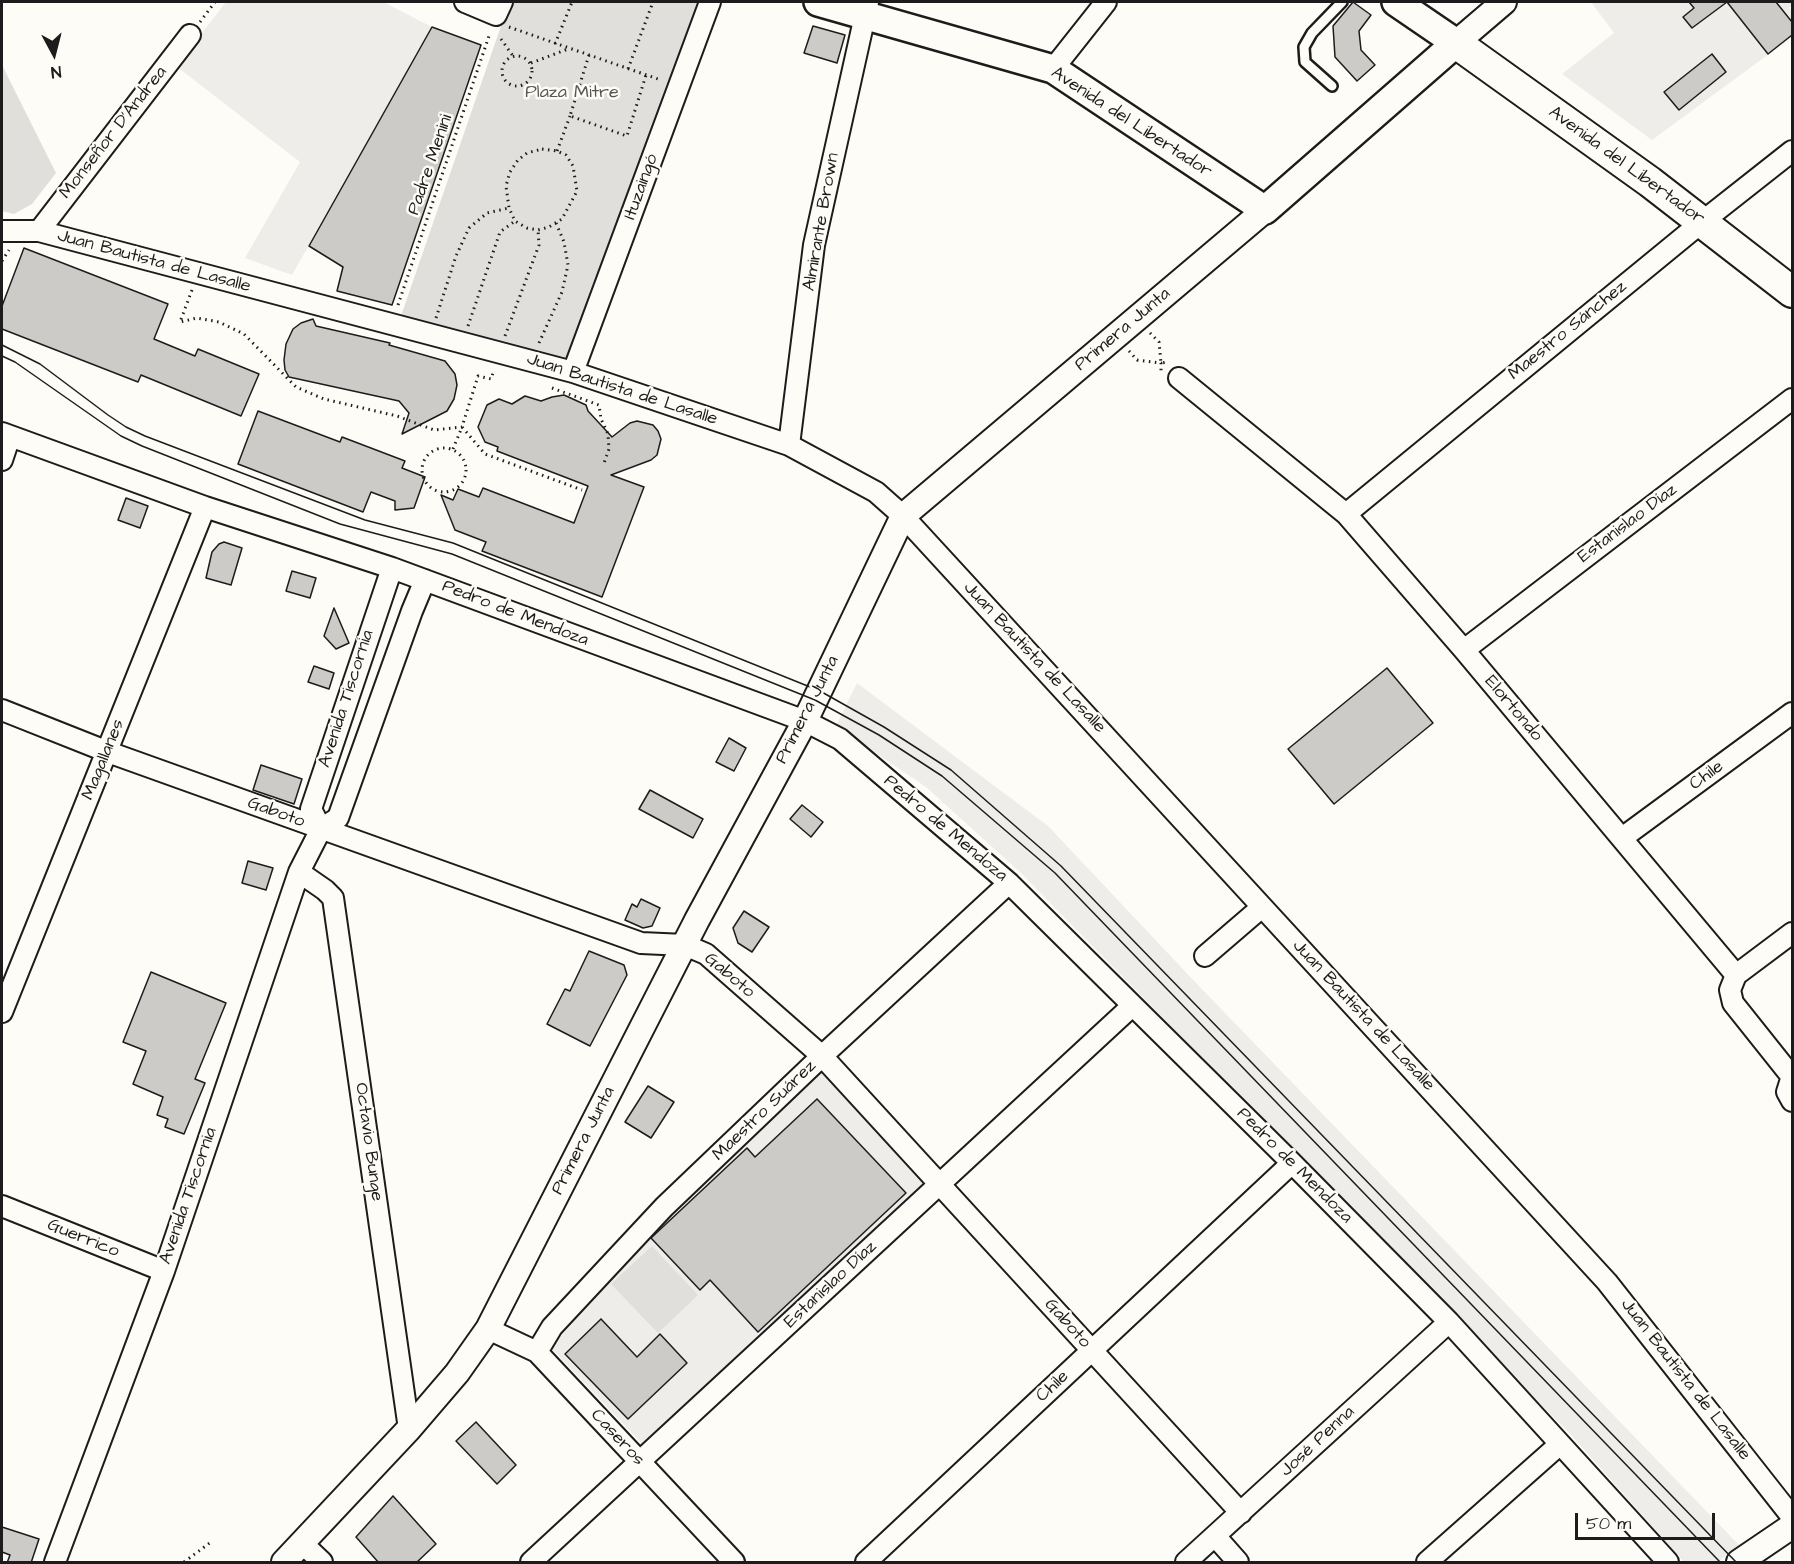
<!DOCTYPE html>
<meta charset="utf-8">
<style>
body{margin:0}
#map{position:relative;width:1794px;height:1564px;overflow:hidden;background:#fdfcf7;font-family:"Architects Daughter",sans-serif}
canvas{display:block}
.frame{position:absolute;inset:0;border:3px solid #1c1c1c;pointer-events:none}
.north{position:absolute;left:24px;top:24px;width:60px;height:60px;-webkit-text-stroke:4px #fdfcf7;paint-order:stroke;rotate:173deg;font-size:16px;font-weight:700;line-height:24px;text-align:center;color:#1c1c1c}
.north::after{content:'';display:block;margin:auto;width:21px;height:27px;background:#1c1c1c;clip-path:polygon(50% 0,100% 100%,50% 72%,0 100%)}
.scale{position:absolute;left:1575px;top:1513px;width:140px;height:27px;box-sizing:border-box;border:3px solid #1c1c1c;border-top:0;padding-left:8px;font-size:18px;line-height:21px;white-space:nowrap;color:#1c1c1c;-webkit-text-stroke:4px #fdfcf7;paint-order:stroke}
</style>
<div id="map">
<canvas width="1794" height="1564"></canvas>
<div class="frame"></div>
<div class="north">N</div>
<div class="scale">50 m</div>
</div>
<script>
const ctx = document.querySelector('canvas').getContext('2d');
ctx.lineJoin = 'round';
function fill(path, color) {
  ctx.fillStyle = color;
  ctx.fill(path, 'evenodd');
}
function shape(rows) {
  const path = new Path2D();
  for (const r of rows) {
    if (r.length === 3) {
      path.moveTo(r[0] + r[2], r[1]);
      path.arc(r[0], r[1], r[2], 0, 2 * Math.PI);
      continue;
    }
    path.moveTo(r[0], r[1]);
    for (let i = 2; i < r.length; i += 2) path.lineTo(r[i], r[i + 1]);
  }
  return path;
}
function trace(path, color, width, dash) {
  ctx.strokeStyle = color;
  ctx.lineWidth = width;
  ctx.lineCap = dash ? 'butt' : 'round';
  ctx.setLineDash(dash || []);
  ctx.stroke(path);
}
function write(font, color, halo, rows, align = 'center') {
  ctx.font = font + ' "Architects Daughter",sans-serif';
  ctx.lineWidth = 5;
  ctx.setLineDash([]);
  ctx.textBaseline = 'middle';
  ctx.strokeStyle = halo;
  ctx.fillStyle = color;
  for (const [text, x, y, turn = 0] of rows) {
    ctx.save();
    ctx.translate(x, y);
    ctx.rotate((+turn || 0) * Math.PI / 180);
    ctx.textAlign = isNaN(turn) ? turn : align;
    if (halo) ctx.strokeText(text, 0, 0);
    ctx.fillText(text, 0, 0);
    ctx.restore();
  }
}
fill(shape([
 [226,2,383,2,432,27,292,275,245,258,300,162,176,66],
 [1591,2,1792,2,1792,5,1789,8,1792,13,1792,37,1652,140,1562,74,1614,33],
 [857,683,1048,826,1196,983,1739,1545,1718,1562,1684,1562,1571,1435,1021,873,926,787,836,726],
 [820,1065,928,1185,645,1447,551,1348,659,1221]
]), '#eeede9');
fill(shape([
 [512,2,702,2,568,362,401,316,502,23],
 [2,65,56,173,32,204,14,214,2,211],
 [652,1246,698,1295,658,1333,611,1284]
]), '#e0dfdb');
const building = shape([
 [1353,2,1371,15,1359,31,1361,50,1375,65,1357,81,1335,57,1333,26,1353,2],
 [1689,2,1727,2,1692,28,1683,17,1694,8,1689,2],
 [1727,2,1776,2,1792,22,1792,35,1768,54,1727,2],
 [813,26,845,35,837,63,804,53,813,26],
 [432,27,481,45,392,305,337,291,343,267,309,246,432,27],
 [1712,54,1726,72,1679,110,1664,92,1712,54],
 [24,248,168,304,154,339,195,356,198,349,259,374,241,416,141,375,138,382,2,329,2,306,24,248],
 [313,319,316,326,390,343,389,345,445,361,455,374,457,385,454,399,447,411,402,434,409,413,399,401,289,377,285,370,284,360,286,344,293,329,301,323,313,319],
 [564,395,586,405,588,411,612,437,630,423,637,421,653,425,658,431,661,439,657,455,651,460,611,475,644,487,602,597,482,551,486,542,455,530,441,495,453,500,458,489,479,497,483,488,574,523,588,486,497,451,498,447,485,442,478,427,487,405,499,399,512,404,525,396,541,401,552,397,564,395],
 [258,411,340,442,342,437,405,461,402,468,425,477,414,508,395,510,395,501,371,492,363,512,238,464,258,411],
 [126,498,148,506,140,528,118,520,126,498],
 [224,542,242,548,231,585,206,578,212,552,219,544,224,542],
 [292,571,316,578,310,598,286,591,292,571],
 [334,608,349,643,336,649,324,636,334,608],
 [314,666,334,673,329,689,308,682,314,666],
 [1387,668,1433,723,1334,804,1288,749,1387,668],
 [729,738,746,748,734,771,716,762,729,738],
 [261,765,302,779,294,804,253,790,261,765],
 [650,790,703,819,693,838,639,809,650,790],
 [802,805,823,822,811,837,790,819,802,805],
 [248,861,273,868,266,890,242,883,248,861],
 [641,899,660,908,652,926,643,928,625,920,632,904,637,907,641,899],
 [744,911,769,927,752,952,738,943,733,928,744,911],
 [589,951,624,965,627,975,590,1046,547,1024,565,989,570,991,589,951],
 [151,972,226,1003,195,1079,205,1083,184,1134,165,1127,168,1119,157,1115,163,1097,133,1084,146,1051,123,1042,151,972],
 [648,1086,674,1102,651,1138,625,1122,648,1086],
 [817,1099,906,1193,758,1332,710,1280,700,1290,651,1238,747,1148,755,1157,817,1099],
 [601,1319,637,1357,660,1334,687,1363,628,1419,565,1354,601,1319],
 [476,1422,516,1465,497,1484,456,1441,476,1422],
 [393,1496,436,1544,416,1563,379,1563,356,1537,393,1496],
 [2,1527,39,1539,31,1563,7,1563,10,1555,2,1552,2,1527]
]);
fill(building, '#cccbc8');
trace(building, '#1c1c1c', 1.5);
const service = shape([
 [1332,86,1305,62,1304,47,1312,33,1342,2]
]);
const minor = shape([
 [465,2,496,15,502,2],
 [1053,69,1106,2],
 [2,231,39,231,573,372,789,445,876,492,903,516,1607,1282,1792,1517],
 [39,231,190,35],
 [573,372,710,2],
 [1179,378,1346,514,1464,650,1736,975,1730,990,1733,1003,1792,1077],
 [2,433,205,507,392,568,805,721,840,739,1009,883,1292,1163,1449,1322,1668,1562],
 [789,445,814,245,868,2],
 [2,460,10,436],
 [1346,514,1702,222,1792,151],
 [1464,650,1792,399],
 [2,710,108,752,641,943,685,945,706,954,822,1056,1241,1513],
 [321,829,311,809,392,568],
 [1622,838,1792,713],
 [299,872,325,890,333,898,409,1429],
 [1205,956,1262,907],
 [1736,975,1792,933],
 [2,1012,205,507],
 [1792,1076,1787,1092,1792,1101],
 [2,1206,164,1271],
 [488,1329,537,1352,734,1562],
 [537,1352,552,1327,664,1207,822,1056,1009,883],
 [1215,1536,1238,1562],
 [302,1543,322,1562],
 [55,1562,164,1271,299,872,321,829,338,818,412,611,425,580],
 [531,1562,1131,1007],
 [866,1562,1292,1163],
 [1186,1562,1449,1322],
 [1427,1562,1559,1445]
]);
const tertiary = shape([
 [1456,43,1504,2],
 [284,1562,409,1429,457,1373,488,1329,697,920,805,721,903,516,1265,210],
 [1739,1562,1792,1526]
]);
const secondary = shape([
 [818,2,1053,69,1265,210,1456,43,1396,2]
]);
const primary = shape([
 [1456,43,1650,182,1792,292]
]);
trace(service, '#1c1c1c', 14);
trace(minor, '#1c1c1c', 24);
trace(tertiary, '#1c1c1c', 28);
trace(secondary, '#1c1c1c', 32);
trace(primary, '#1c1c1c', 34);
trace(shape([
 [200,22,215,2],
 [509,27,658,79],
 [501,39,513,56],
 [555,44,572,2],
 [589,55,570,116,627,136,646,75],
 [517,71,15],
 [531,63,568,49],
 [628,69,653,2],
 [542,149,557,151,566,155,573,166,577,191,562,219,549,227,538,230,527,228,515,221,509,208,506,186,510,172,518,160,527,153,542,149],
 [557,151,570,116],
 [2,261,9,250],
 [192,290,180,322,197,318,219,322,244,334,296,387,324,399,397,416,434,430,462,427,478,376,491,379,494,370],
 [398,305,490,33],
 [436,318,456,256,469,228,487,213,509,208],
 [468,326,500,232,515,221],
 [1150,333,1159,342,1161,363,1169,362],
 [505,336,539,245,538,230],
 [539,343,562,292,568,265,564,242,556,223],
 [1129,351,1137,360,1161,363,1161,372],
 [552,388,599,405,601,419,608,434,609,449,603,466],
 [444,470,22],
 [453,449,462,427,485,454,582,490],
 [184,1562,211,1542]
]), '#1c1c1c', 3, [1.5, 4.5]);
trace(service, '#fdfcf7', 9);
trace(minor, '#fdfcf7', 20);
trace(tertiary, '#fdfcf7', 24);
trace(secondary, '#fdfcf7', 27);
trace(primary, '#fdfcf7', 30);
trace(shape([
 [2,345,40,364,108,415,126,427,145,436,365,520,453,543,820,691,884,727,951,770,1061,866,1736,1562],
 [2,356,15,362,121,436,142,446,340,524,452,554,815,700,879,735,942,776,1055,873,1720,1562]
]), '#1c1c1c', 1.5);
write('18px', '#575655', '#fdfcf7', [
 ["Plaza Mitre",572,93]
]);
write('18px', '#1c1c1c', '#fdfcf7', [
 ["Avenida del Libertador",1131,123,33],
 ["Monseñor D'Andrea",114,133,-52],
 ["Padre Menini",431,165,-71],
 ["Avenida del Libertador",1626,166,36],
 ["Ituzaingó",642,187,-70],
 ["Almirante Brown",822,222,-80],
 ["Juan Bautista de Lasalle",154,262,15],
 ["Primera Junta",1123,330,-40],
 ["Maestro Sánchez",1568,331,-39],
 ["Juan Bautista de Lasalle",622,390,18],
 ["Estanislao Díaz",1628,524,-37],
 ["Pedro de Mendoza",515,614,21],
 ["Juan Bautista de Lasalle",1034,658,47],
 ["Avenida Tiscornia",347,699,-72],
 ["Elortondo",1513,709,50],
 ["Primera Junta",808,710,-63],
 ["Magallanes",104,760,-68],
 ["Chile",1707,776,-36],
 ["Gaboto",276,813,20],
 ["Pedro de Mendoza",945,829,40],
 ["Gaboto",729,976,40],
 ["Juan Bautista de Lasalle",1363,1016,47],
 ["Maestro Suárez",765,1111,-44],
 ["Primera Junta",584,1141,-63],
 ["Octavio Bunge",368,1142,82],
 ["Pedro de Mendoza",1294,1166,45],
 ["Avenida Tiscornia",189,1196,-71],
 ["Guerrico",83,1239,22],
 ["Estanislao Díaz",831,1285,-43],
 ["Gaboto",1067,1324,48],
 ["Juan Bautista de Lasalle",1685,1380,52],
 ["Chile",1053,1387,-43],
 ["Caseros",617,1438,47],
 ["José Penna",1318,1442,-43]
]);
</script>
